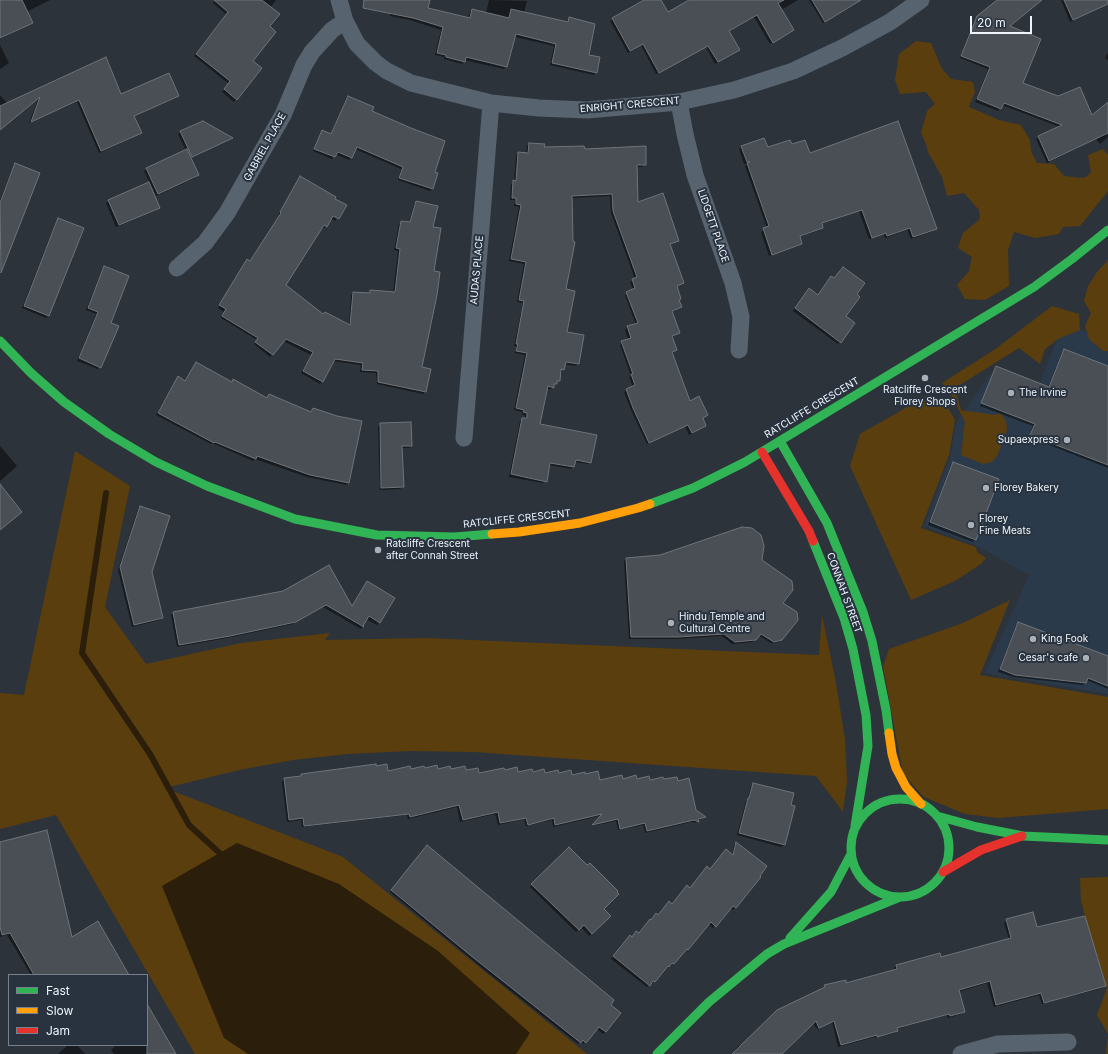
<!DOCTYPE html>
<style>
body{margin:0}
#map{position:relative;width:1108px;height:1054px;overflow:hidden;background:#2d333a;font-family:Inter,sans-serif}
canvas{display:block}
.legend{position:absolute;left:8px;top:974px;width:140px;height:72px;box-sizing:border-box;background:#28333f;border:1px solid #77808b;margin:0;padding:5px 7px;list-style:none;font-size:12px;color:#edf4fc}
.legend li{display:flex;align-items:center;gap:8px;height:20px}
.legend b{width:20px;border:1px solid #77808b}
.scale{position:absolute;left:970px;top:16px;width:62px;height:18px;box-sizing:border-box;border:2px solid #edf4fc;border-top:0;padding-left:5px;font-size:12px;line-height:14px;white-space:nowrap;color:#edf4fc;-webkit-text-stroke:3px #28333f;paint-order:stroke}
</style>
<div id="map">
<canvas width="1108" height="1054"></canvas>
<ul class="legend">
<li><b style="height:5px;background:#30b455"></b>Fast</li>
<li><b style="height:5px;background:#ff9f0a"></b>Slow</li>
<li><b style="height:5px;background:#e5322d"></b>Jam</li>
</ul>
<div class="scale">20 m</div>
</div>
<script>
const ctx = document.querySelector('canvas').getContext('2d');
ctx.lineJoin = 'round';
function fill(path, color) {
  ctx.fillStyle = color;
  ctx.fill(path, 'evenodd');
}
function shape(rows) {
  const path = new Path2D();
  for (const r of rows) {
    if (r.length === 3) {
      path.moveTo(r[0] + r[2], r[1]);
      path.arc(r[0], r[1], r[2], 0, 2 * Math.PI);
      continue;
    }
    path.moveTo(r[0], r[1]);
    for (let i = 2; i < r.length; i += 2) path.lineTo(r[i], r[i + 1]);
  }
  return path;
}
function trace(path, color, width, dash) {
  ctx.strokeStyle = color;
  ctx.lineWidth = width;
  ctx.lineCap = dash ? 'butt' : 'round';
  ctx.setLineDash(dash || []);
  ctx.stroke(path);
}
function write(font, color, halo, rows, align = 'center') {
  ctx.font = font + ' Inter,sans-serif';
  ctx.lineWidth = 4;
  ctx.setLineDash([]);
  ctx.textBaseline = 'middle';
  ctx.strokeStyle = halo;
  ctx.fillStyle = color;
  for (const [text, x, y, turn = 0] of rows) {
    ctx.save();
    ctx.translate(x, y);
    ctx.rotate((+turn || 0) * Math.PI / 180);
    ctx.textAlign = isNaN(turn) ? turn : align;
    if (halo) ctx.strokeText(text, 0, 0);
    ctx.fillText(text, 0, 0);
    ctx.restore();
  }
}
fill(shape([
 [1063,324,1108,340,1108,694,985,673,1029,575,977,546,924,526,950,458,957,421,996,366,1040,383]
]), '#2b3a4a');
fill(shape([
 [916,41,931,43,942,69,951,79,973,82,975,92,969,107,999,120,1021,125,1030,140,1031,151,1037,163,1054,164,1064,176,1081,178,1086,177,1091,172,1088,155,1103,149,1108,155,1108,191,1080,226,1063,227,1059,234,1035,238,1014,232,1008,250,1009,286,985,300,965,299,957,285,969,271,972,257,958,248,963,233,980,219,979,210,964,193,947,196,942,177,928,152,926,144,921,133,927,111,935,104,926,92,900,94,895,80,899,54],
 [1108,260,1108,351,1103,351,1089,339,1085,326,1091,313,1084,301,1088,286,1097,272],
 [1052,306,1079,314,1080,330,1058,339,1045,349,1040,364,1019,348,955,388,961,410,995,415,1000,413,1006,421,1007,430,997,456,992,462,983,464,961,455,965,422,949,391,942,383,994,350],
 [930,394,945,403,955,420,949,455,921,528,976,547,977,552,986,558,981,564,955,581,911,600,850,466,860,434],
 [75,451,130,486,105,607,146,664,241,643,330,633,325,640,425,638,819,655,822,615,836,683,845,739,847,781,843,812,816,776,473,752,410,751,348,754,293,760,239,770,165,788,343,857,587,1054,195,1054,56,815,0,829,0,693,24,695],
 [1010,600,980,675,1108,697,1108,809,998,818,965,814,924,797,903,774,883,666,889,649,963,623],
 [1108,877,1108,1054,1106,1054,1108,1034,1097,1015,1107,988,1085,916,1081,901,1080,878]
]), '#5b3e0d');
fill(shape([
 [237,843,339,884,438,951,530,1033,516,1054,248,1054,224,1038,162,886]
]), '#2b1e0a');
fill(shape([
 [0,0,50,0,26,12,32,23,29,25,0,39],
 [215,0,276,0,270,8,269,26,252,61,261,68,234,102,222,92,229,84,194,56,227,15,213,3],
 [393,0,429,0,427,9,468,19,470,12,472,10,486,13,489,0,527,1,524,13,566,22,569,19,596,73,594,75,550,65,554,46,515,37,506,67,504,69,464,60,462,64,444,59,445,57,435,55,441,30,410,20,390,16],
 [646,0,660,0,668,14,691,0,798,0,781,10,793,30,770,44,754,17,728,32,736,52,715,64,706,47,656,74,641,45,628,53,610,21],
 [809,0,842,0,844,10,823,23],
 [999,0,1041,0,1008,26,1022,84,1091,117,1108,103,1108,137,1100,144,1096,139,1047,163,1036,139,1060,127,1002,105,998,111,975,102,988,69,960,58,975,19],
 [1061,0,1093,0,1097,8,1095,10,1070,22],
 [0,45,9,63,0,69],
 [1108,53,1108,60,1105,58],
 [105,59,121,95,178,96,176,98,134,116,140,133,138,135,99,153,77,102,29,123,39,97,0,129,0,95,8,104],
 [348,97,371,112,434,173,437,174,432,189,430,191,398,180,401,169,355,149,349,160,335,154,332,159,313,151,320,134,323,132,330,135,346,99],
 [181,132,231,138,190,158,198,175,195,178,156,196,152,187,150,187,159,208,156,210,116,227,106,203,108,201,150,183,144,171,147,169,186,151,178,134],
 [529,144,543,148,584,150,645,164,642,167,636,167,637,204,678,240,669,245,683,283,676,287,680,299,678,301,681,307,671,312,678,332,671,337,675,350,672,353,690,402,707,415,702,419,705,426,703,428,689,435,685,426,647,444,631,410,624,392,633,387,629,377,631,376,620,345,628,340,625,330,627,327,636,325,625,295,633,290,630,282,635,279,611,213,610,196,571,198,565,290,566,332,583,336,578,364,575,366,564,364,559,380,551,389,546,389,539,425,590,462,588,464,574,462,573,467,571,469,549,465,546,481,543,483,509,477,520,421,525,419,525,415,522,415,522,412,514,410,525,355,515,353,516,346,514,346,523,303,517,302,524,264,509,261,519,207,514,206,515,200,510,200,511,184,514,182,516,155,519,153,526,153,527,146],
 [791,146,809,154,935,229,933,231,911,239,907,230,885,238,884,234,869,239,859,211,821,224,822,228,820,230,799,237,801,243,799,246,769,256,761,232,767,228,745,166,748,164,744,164,739,149,741,147,767,149],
 [15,165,2,263,0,263,0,200,13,167],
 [300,178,345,205,335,221,330,218,326,226,324,228,322,227,284,285,323,315,349,325,351,295,354,293,368,294,371,291,393,293,398,251,394,250,399,224,401,222,409,223,414,204,416,202,432,227,421,367,425,392,423,394,377,384,376,373,360,372,361,365,333,361,320,384,301,373,311,355,283,341,270,357,254,344,257,340,221,318,224,312,218,308,245,263,249,262,280,215,278,215],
 [58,219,48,316,46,318,22,308,56,222],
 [104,268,110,323,100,367,98,369,77,361,96,314,86,310,102,270],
 [834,280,856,294,845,316,840,342,838,344,793,311,807,292,818,296],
 [1064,350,1108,367,1108,468,1029,437,1033,426,980,406,994,370,996,367,1048,387,1062,352],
 [196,363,231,383,233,380,266,399,269,395,310,412,313,409,348,483,346,485,307,477,255,459,253,461,212,443,211,444,156,415,176,380,178,378,185,382],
 [380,424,411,446,409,448,401,448,403,487,400,489,380,490,378,427],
 [0,446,17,466,0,481],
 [953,463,975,540,973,542,928,525,951,465],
 [140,507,151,571,162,618,160,620,132,627,118,570,138,509],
 [760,536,763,546,761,560,782,603,781,640,779,642,771,643,758,635,753,642,732,644,722,636,676,639,629,639,624,561,626,559,661,556],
 [365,585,394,599,377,625,366,619,361,629,323,607,293,624,227,638,177,647,171,615,174,613,283,592,351,607],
 [1018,623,1108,657,1108,689,1086,680,1083,685,1013,677,998,672,1016,625],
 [375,767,387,773,424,769,465,771,479,774,504,771,518,774,532,773,558,774,599,781,636,780,677,782,695,810,704,817,698,821,696,823,691,822,645,833,643,825,618,830,616,821,592,826,603,815,553,827,552,820,526,826,524,819,498,825,495,814,460,822,457,807,408,819,407,815,302,827,301,820,287,822,282,782,284,779,298,778,301,775],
 [754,784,784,845,781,847,737,835,746,801,748,799,751,786],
 [0,843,71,938,128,975,31,975,7,935,0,937],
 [736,843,760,877,735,908,733,910,730,908,713,928,708,924,687,949,685,951,684,950,673,964,671,966,670,965,666,969,665,968,654,982,652,984,651,983,647,987,611,959,627,939,638,934,651,921,672,905,710,870,732,856,734,845],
 [569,848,602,909,610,916,589,936,581,927,576,932,530,887],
 [425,849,609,1005,606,1031,603,1034,596,1028,583,1044,580,1042,578,1044,488,973,390,892],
 [1007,920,1037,928,1105,985,1103,988,1042,1004,1039,995,994,1007,987,983,958,992,964,1012,961,1014,948,1018,947,1015,897,1029,895,1033,875,1038,875,1037,838,1047,832,1022,817,1029,813,1023,773,1054,732,1054,739,1045,741,1047,825,986,845,984,895,971,894,968,896,966,941,958,1009,939,1004,923],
 [147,1027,174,1054,114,1054,111,1050,116,1045,147,1045],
 [68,1045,77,1045,85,1054,58,1054]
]), '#0007');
trace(shape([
 [106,493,82,653,150,754,189,825,225,858]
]), '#2b1e0a', 6);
const building = shape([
 [0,0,22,0,33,23,0,38,0,0],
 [214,0,262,0,280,14,270,26,276,32,253,61,262,68,237,100,224,89,230,81,196,54,228,12,214,0],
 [364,0,430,0,428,8,470,18,472,9,509,18,511,9,568,22,569,17,595,24,589,55,600,57,597,73,552,63,556,44,516,34,507,67,466,57,465,62,446,57,446,55,437,53,443,27,413,18,363,8,364,0],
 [644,0,661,0,668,12,689,0,784,0,778,3,794,30,773,43,757,15,729,31,740,50,718,62,708,46,659,73,643,44,630,51,612,18,644,0],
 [812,0,861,0,825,22,812,0],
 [997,0,1042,0,1010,26,1041,39,1023,83,1058,96,1080,87,1092,115,1108,102,1108,133,1049,161,1038,136,1062,125,1004,103,1001,109,977,99,990,67,961,56,977,16,997,0],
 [1064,0,1108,0,1108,4,1073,20,1064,0],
 [106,57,121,94,169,73,179,96,134,116,142,133,101,151,79,100,31,122,40,97,0,130,0,106,106,57],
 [348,96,374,107,372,111,411,128,445,141,435,172,438,173,433,189,399,178,403,167,357,147,352,158,338,152,335,157,314,149,322,130,331,134,348,96],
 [203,121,233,138,192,157,180,131,203,121],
 [898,121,937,229,913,237,910,228,887,236,886,233,872,238,862,210,822,223,823,228,800,236,802,244,772,255,763,228,769,226,747,163,750,162,747,162,741,146,764,138,768,147,790,140,792,144,805,140,810,153,898,121],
 [529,143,545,144,544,147,584,146,585,149,646,146,646,165,637,165,638,202,663,193,679,241,670,244,684,283,677,286,681,299,679,300,682,307,672,311,680,333,672,336,677,350,672,352,690,401,699,396,708,415,703,418,706,426,692,433,688,425,649,443,633,408,626,389,635,385,631,374,633,374,621,341,631,338,627,326,638,323,626,292,635,288,632,279,637,277,613,211,612,194,572,196,573,241,575,242,566,289,575,291,567,332,584,335,579,364,566,362,564,370,561,369,560,381,557,381,557,384,554,384,554,388,548,386,540,424,597,435,591,463,576,460,574,467,550,463,547,482,511,474,522,418,527,418,527,413,523,412,524,410,516,408,527,353,516,351,518,344,516,344,524,301,519,300,526,262,511,259,521,205,516,204,516,198,512,198,513,180,516,181,518,152,528,153,529,143],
 [187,149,199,175,158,194,146,168,187,149],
 [15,163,40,173,1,273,0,203,15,163],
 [300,176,336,197,335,199,347,205,339,219,333,216,327,227,324,225,286,285,323,314,325,312,350,325,353,292,370,293,370,290,395,292,400,249,396,248,401,221,410,222,416,201,438,206,433,227,441,228,434,271,440,272,437,295,422,367,431,369,426,392,378,382,378,371,362,370,363,363,335,359,323,382,303,371,313,352,286,339,273,355,255,342,258,338,222,316,226,309,219,305,247,259,250,261,281,213,280,212,300,176],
 [149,182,160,208,119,225,108,200,149,182],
 [58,218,84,228,49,316,24,306,58,218],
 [104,266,129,276,111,323,119,326,101,368,79,358,98,312,88,308,104,266],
 [843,267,865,283,857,294,860,297,846,316,855,323,841,343,795,308,809,288,818,295,831,276,834,278,843,267],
 [1064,349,1108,366,1108,465,1030,435,1035,424,981,403,996,366,1049,387,1064,349],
 [196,362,232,382,233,379,267,398,269,394,311,412,313,408,337,416,362,421,349,483,310,475,257,456,256,459,215,442,214,443,158,413,178,376,185,381,196,362],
 [411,422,412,446,402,446,404,487,381,488,380,423,411,422],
 [953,462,999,479,976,540,930,522,953,462],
 [0,484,22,512,0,530,0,484],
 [140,506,170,516,152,572,163,618,134,625,120,567,140,506],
 [742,527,752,528,761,535,764,546,762,560,792,581,793,590,783,603,797,612,798,620,782,640,774,642,761,634,756,640,735,642,724,634,679,637,631,637,626,558,660,555,742,527],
 [329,565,352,606,367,581,395,598,380,623,369,616,363,626,364,627,326,605,296,622,230,636,179,645,173,612,283,591,329,565],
 [1018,622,1108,656,1108,686,1088,678,1086,683,1015,675,1000,669,1018,622],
 [376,764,376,766,387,764,388,771,410,766,411,769,424,766,425,768,437,765,438,769,450,766,451,769,465,766,466,770,478,768,479,773,504,768,505,770,517,767,518,772,532,769,533,772,544,769,545,773,558,770,559,773,571,770,572,775,585,772,585,774,598,771,600,780,622,775,623,779,636,775,637,779,649,776,650,780,663,777,664,779,677,777,678,781,689,778,696,810,706,817,698,819,699,822,694,820,647,831,645,823,620,829,618,819,592,825,602,814,555,825,554,818,528,825,526,818,500,823,498,812,463,820,459,805,410,817,409,814,304,826,303,818,289,820,284,778,301,776,301,774,376,764],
 [753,783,794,793,791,805,795,806,785,845,739,833,748,798,749,798,753,783],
 [47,830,72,937,98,921,129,975,34,975,10,933,2,935,0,927,0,842,47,830],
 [736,842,767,866,760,876,761,877,736,908,733,906,716,927,711,922,688,950,687,949,674,964,672,963,669,967,668,966,655,982,653,981,650,986,613,956,630,935,632,937,636,931,639,933,650,919,651,920,656,913,658,915,669,901,672,904,687,885,690,888,707,866,710,869,726,849,733,855,736,842],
 [427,845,614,1000,611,1005,621,1013,606,1032,599,1027,586,1043,583,1040,581,1043,470,955,391,890,427,845],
 [569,847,587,865,590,863,618,891,617,892,619,894,604,909,611,916,592,934,584,925,579,930,531,884,569,847],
 [1033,912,1037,927,1085,916,1106,986,1044,1003,1041,993,996,1005,990,981,959,990,965,1012,950,1016,949,1014,897,1028,898,1031,877,1037,877,1035,841,1045,834,1021,819,1028,816,1021,782,1054,732,1054,777,1010,825,987,824,985,846,980,846,983,897,969,896,965,940,953,941,957,1011,938,1006,919,1033,912],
 [147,1004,176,1054,147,1054,147,1004]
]);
fill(building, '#4a4f55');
trace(building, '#6e747a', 1);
trace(shape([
 [339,0,345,21,357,44,376,63,387,71,411,83,491,103,539,108,587,110,679,102,734,90,793,71,842,48,890,22,921,0],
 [679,102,685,134,695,175,733,283,741,317,739,350],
 [177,268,205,243,227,213,283,115,304,65,312,52,332,30,345,21],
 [464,438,491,103],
 [961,1054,998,1044,1068,1042]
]), '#586370', 17);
trace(shape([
 [0,341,31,373,64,402,109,434,156,462,207,486,295,519,377,535,454,537,492,534],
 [780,441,827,523,863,612,872,641,886,710,889,733],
 [650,504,693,488,745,462,1034,287,1072,259,1108,230],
 [813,541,844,618,853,649,866,715,868,746,855,826],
 [900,848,49],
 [937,816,977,827,1023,836,1108,840],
 [790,938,831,892,851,854],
 [657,1054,709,1002,767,954,784,944,900,897]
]), '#30b455', 9);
trace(shape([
 [492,534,519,532,580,523,638,508,650,504],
 [889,733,892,754,896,768,906,787,921,804]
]), '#ff9f0a', 9);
trace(shape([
 [762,452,809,531,813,541],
 [943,872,981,850,1022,836]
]), '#e5322d', 9);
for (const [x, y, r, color] of [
 [925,378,4,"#aab0b8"],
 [1011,393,4,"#aab0b8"],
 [1067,440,4,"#aab0b8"],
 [986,488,4,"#aab0b8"],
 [971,525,4,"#aab0b8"],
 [378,550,4,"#aab0b8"],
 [671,623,4,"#aab0b8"],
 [1033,639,4,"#aab0b8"],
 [1086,658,4,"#aab0b8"]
]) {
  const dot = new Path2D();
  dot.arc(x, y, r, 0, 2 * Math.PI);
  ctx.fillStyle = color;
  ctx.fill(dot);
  trace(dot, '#28333f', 1.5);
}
write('10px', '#edf4fc', '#28333f', [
 ["ENRIGHT CRESCENT",630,105,-5],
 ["GABRIEL PLACE",265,147,-61],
 ["LIDGETT PLACE",713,226,71],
 ["AUDAS PLACE",477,270,-85],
 ["RATCLIFFE CRESCENT",812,408,-31],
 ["RATCLIFFE CRESCENT",517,519,-6],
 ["CONNAH STREET",844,593,70]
]);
write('10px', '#edf4fc', '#28333f', [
 ["Ratcliffe Crescent",925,390,"center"],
 ["Florey Shops",925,402,"center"],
 ["The Irvine",1019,393],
 ["Supaexpress",1059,440,"right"],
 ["Florey Bakery",994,488],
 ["Florey",979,519],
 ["Fine Meats",979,531],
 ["Ratcliffe Crescent",386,544],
 ["after Connah Street",386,556],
 ["Hindu Temple and",679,617],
 ["Cultural Centre",679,629],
 ["King Fook",1041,639],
 ["Cesar's cafe",1078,658,"right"]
], 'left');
</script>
